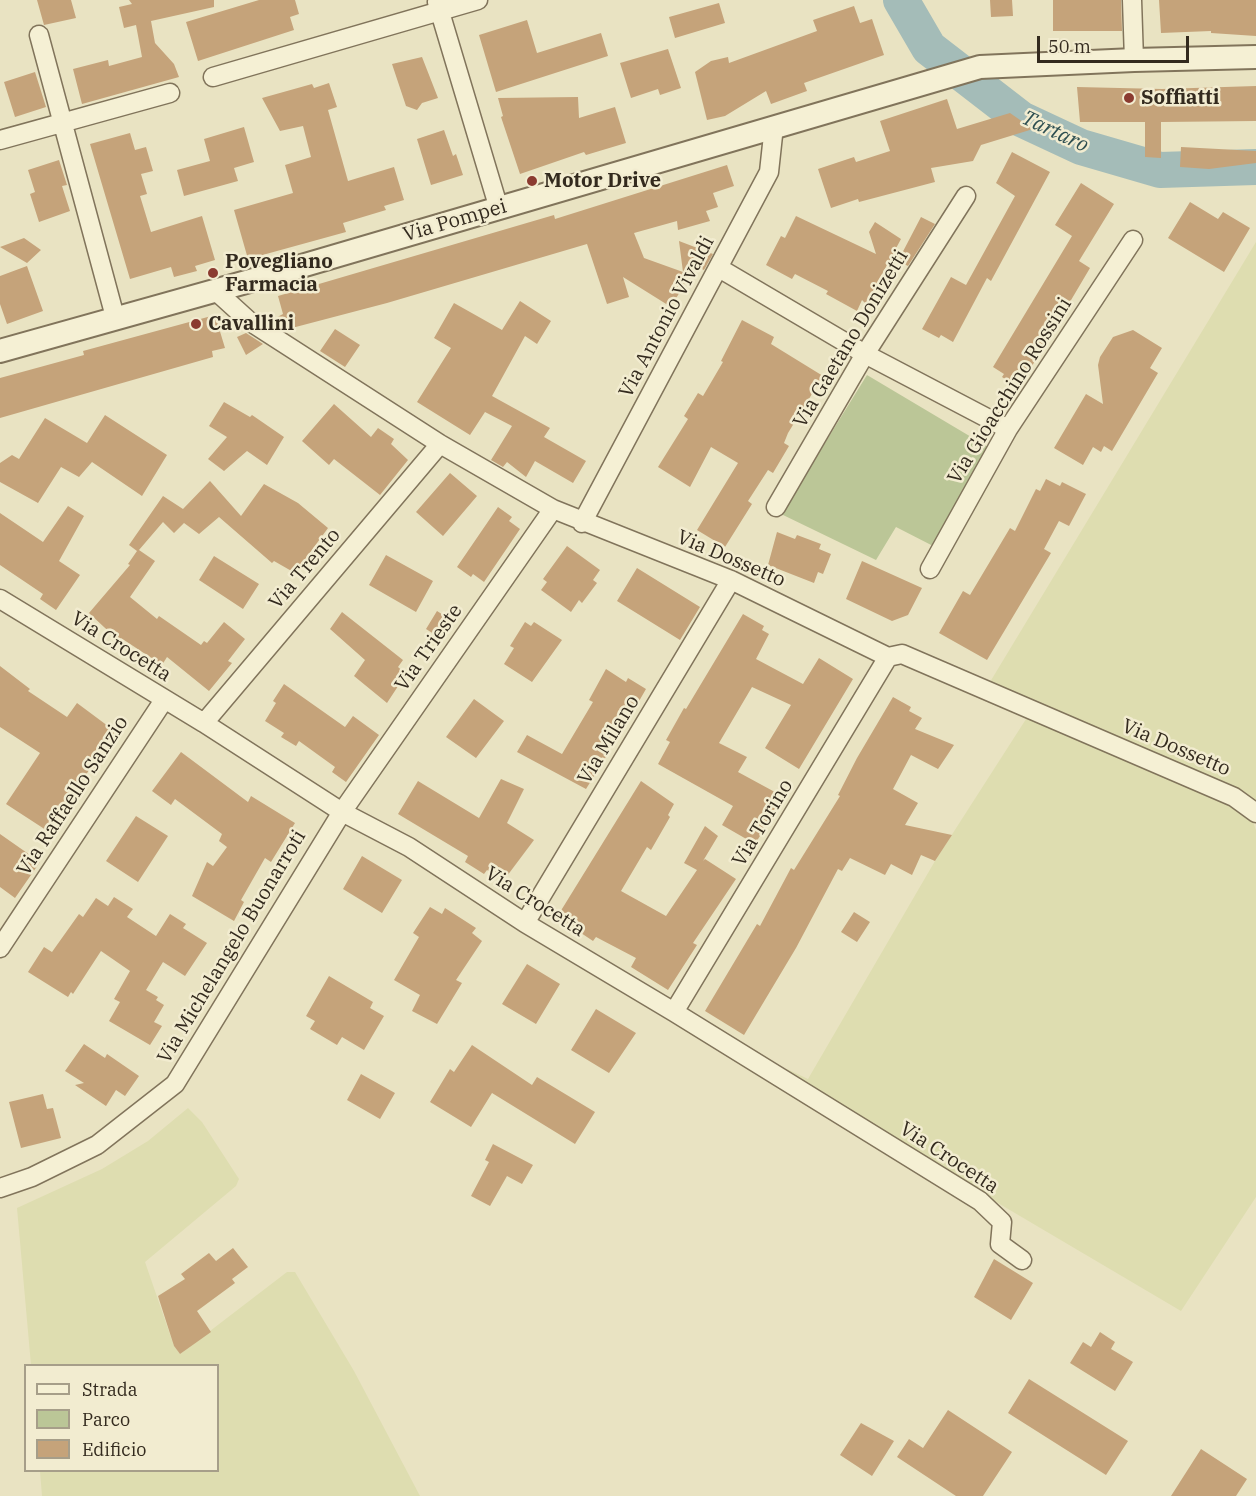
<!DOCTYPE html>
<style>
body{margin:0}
#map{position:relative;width:1256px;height:1496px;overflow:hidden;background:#e9e3c2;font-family:"IBM Plex Serif",serif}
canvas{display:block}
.legend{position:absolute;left:24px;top:1364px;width:195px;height:108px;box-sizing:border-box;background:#f2ecd0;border:2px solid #a69e89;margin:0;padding:8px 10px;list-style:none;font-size:18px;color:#332a1e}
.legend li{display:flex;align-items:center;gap:12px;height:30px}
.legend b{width:30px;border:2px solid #a69e89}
.scale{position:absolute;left:1037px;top:36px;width:152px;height:27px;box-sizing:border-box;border:3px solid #332a1e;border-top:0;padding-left:8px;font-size:18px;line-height:21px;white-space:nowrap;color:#332a1e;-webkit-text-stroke:4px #f2ecd0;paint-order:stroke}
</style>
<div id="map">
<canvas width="1256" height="1496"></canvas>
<ul class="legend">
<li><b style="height:8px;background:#f5f0d4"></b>Strada</li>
<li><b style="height:16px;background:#bbc697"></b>Parco</li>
<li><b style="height:16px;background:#c5a37a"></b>Edificio</li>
</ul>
<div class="scale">50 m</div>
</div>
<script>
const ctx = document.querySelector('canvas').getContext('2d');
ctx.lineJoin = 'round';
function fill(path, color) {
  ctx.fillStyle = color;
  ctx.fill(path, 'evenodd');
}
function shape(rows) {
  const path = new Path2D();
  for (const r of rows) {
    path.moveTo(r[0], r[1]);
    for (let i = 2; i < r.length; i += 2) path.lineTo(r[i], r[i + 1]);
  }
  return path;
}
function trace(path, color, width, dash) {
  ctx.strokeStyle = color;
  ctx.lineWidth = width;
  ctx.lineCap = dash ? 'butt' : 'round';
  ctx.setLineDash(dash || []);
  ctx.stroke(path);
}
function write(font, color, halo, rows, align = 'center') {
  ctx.font = font + ' "IBM Plex Serif",serif';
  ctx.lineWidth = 5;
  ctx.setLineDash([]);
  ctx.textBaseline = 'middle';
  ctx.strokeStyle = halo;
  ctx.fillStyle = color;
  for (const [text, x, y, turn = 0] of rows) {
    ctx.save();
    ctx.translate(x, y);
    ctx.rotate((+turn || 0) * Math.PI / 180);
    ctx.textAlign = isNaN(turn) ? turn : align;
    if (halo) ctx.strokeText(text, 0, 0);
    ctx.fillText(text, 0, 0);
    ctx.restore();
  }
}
fill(shape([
 [1256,242,1256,801,1252,803,992,688,990,682],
 [1028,716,1230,802,1252,819,1256,830,1256,1197,1181,1311,981,1193,786,1074,787,1069,808,1079,935,861],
 [188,1108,202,1122,239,1179,236,1186,145,1262,174,1346,180,1354,287,1272,295,1272,354,1371,420,1496,42,1496,40,1471,218,1470,218,1366,31,1365,17,1208,102,1169,148,1141]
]), '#deddb0');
fill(shape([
 [867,375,988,447,937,548,896,527,876,560,781,514]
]), '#bbc697');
trace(shape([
 [901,0,929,48,1021,119,1081,147,1160,170,1256,167]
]), '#a4bcb8', 36);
fill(shape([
 [37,0,71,0,76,18,44,25],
 [129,0,214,0,214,7,151,21,155,43,174,64,179,77,82,104,73,69,108,60,109,66,142,57,136,25,124,28,119,7,132,4],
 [259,0,295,0,299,14,290,17,294,30,198,61,186,22],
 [990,0,1012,0,1013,16,991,17],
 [1053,0,1121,0,1122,31,1053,31],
 [1159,0,1256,0,1256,36,1211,33,1211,31,1161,33],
 [719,3,725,23,675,38,669,17],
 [854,6,860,23,872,19,884,55,804,83,807,91,771,104,766,91,725,116,707,120,695,72,711,61,728,57,729,63,817,31,813,20],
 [527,20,537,53,601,33,608,56,496,92,479,35],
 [668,49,681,88,660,95,658,89,631,98,620,63],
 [422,57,438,98,422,103,417,110,406,106,392,64],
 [35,72,46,107,15,117,4,82],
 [329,83,337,107,328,110,348,181,394,167,404,200,384,206,386,210,343,223,346,232,248,259,234,210,293,193,285,165,311,157,303,126,280,131,262,98,312,84,314,88],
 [1256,86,1256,121,1161,122,1161,158,1145,157,1145,122,1080,122,1077,87,1162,89],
 [578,97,579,118,615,107,626,143,586,155,584,152,520,174,501,117,503,116,498,98],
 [947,99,957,129,1010,113,1033,129,981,145,973,161,931,168,935,182,859,202,858,199,831,208,818,169,854,157,856,162,890,151,880,121],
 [244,127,254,162,234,168,238,181,184,196,177,170,210,161,204,139],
 [444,130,453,156,456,154,463,175,431,185,417,139],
 [130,133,135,150,146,147,153,171,141,174,147,194,140,196,151,232,202,216,215,260,195,266,197,271,174,277,171,267,130,279,90,144],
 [1181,147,1256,151,1256,163,1209,169,1180,167],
 [1012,152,1050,172,991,281,987,278,953,342,941,335,939,338,922,329,951,277,966,285,1015,196,996,183],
 [59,160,67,185,62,186,70,211,39,222,30,194,35,192,28,170],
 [727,165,734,186,713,193,718,207,706,211,710,221,678,230,677,221,634,233,644,258,683,272,679,241,713,254,704,270,695,266,671,307,623,277,629,297,607,304,587,244,387,303,288,329,284,330,270,321,283,314,278,296,554,215,555,219],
 [1081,183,1114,204,1079,261,1090,268,1019,388,1002,377,1004,374,993,367,1072,236,1055,225],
 [1190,202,1218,219,1223,212,1250,228,1224,272,1168,238],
 [796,216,876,254,869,232,875,222,901,239,866,304,862,300,857,311,826,294,828,291,795,274,792,279,766,265,781,236,785,238],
 [921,217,935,224,908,266,898,261],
 [24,238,41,250,27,263,0,247],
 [27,266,43,311,7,324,0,304,0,276],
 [520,301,551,321,537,344,525,336,492,396,550,428,544,437,586,461,573,483,535,461,526,477,507,462,503,467,491,460,512,426,485,412,470,435,417,402,451,348,434,338,454,303,502,330],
 [215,315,225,348,212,351,213,357,0,418,0,378,84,355,83,351],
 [742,320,774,337,771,344,823,376,788,433,784,443,789,446,773,473,768,470,748,501,752,504,725,547,697,530,738,463,711,447,690,487,658,467,688,419,684,416,698,393,703,396,723,362,721,361],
 [335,329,360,345,345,367,320,351],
 [1133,330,1162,348,1150,368,1158,373,1112,451,1104,446,1101,452,1093,447,1083,465,1054,448,1086,394,1103,404,1098,365,1100,357,1113,337],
 [246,333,263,344,246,355,237,337],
 [224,402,250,417,252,415,284,437,267,465,247,451,224,471,208,459,227,437,209,426],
 [334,404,371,437,378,428,394,439,391,444,408,460,380,495,334,459,329,465,302,441],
 [105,415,167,455,142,496,92,462,79,477,61,467,38,503,0,482,0,463,12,455,19,459,45,418,87,443],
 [450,473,477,496,443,536,416,512],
 [1046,479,1060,486,1062,482,1086,494,1069,526,1059,521,1044,549,1051,553,987,660,939,633,963,591,970,595,1010,528,1015,531,1036,489,1040,491],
 [210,481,241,516,264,484,298,503,328,528,295,573,274,561,272,563,219,517,199,534,184,523,174,533,163,522,139,550,155,561,130,597,157,619,159,616,201,645,204,641,207,643,224,622,245,639,228,661,232,663,209,691,167,657,162,665,121,638,119,641,89,613,130,565,128,564,137,551,129,545,163,496,183,509],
 [68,506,84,516,59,561,80,575,56,610,40,599,43,594,0,565,0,513,43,542],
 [498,507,512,517,509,521,520,529,484,582,473,574,471,577,457,567],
 [777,532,795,539,797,535,821,544,819,549,831,554,823,574,818,572,814,583,768,565],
 [567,546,600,570,593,580,597,583,582,603,579,600,571,612,541,590,547,582,543,579],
 [386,555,433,581,416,612,369,585],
 [214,556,259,584,243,609,199,580],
 [862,561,922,588,908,615,892,621,846,599],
 [637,568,700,607,680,640,617,601],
 [437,611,451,620,442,639,426,629],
 [342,612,403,660,398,667,406,674,387,703,354,676,365,660,330,629],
 [743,614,764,626,762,630,769,634,756,659,803,684,819,658,853,679,799,769,765,748,791,705,752,687,719,743,747,757,738,772,784,797,755,844,722,825,733,806,658,764,670,742,666,740,684,708,686,709],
 [525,622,531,626,534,622,562,640,532,682,504,664,514,648,510,646],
 [0,666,30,689,28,691,67,717,77,703,120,735,93,771,90,769,46,830,6,804,40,753,0,727],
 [606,669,626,682,628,678,646,689,627,722,622,719,603,752,607,755,586,789,517,752,527,735,562,754,593,702,589,700],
 [284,684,345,727,353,716,379,735,346,782,332,772,335,767,299,741,296,746,281,737,284,733,265,721,276,703,273,701],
 [893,697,911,707,909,711,922,718,915,729,954,745,938,769,911,755,893,789,918,803,905,825,952,835,935,861,921,855,912,875,891,864,885,875,850,858,842,871,838,869,796,948,744,1035,705,1011,757,924,760,926,791,868,794,870,840,796,838,795,857,758],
 [474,699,504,721,476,758,446,737],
 [181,752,248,802,251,796,295,823,271,862,265,858,241,900,244,902,234,921,192,896,207,862,213,866,227,847,219,841,222,834,175,799,171,805,152,791],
 [501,779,524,789,507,823,534,840,504,880,487,870,484,874,465,862,468,856,398,814,418,781,479,818],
 [641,781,674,804,668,815,670,817,651,850,647,847,621,891,666,916,697,870,684,863,705,826,718,836,703,861,705,859,736,879,693,943,697,945,668,990,631,967,636,958,596,937,593,941,557,917],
 [136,816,168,836,138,882,106,861],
 [0,834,40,862,15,898,0,887],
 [362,856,402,880,382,913,343,889],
 [114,897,133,909,127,917,156,936,170,914,186,924,183,928,207,943,185,976,163,962,146,990,158,997,156,1000,164,1005,154,1022,162,1026,150,1045,109,1021,120,1002,114,999,130,971,101,951,73,994,71,992,68,997,28,972,44,947,52,952,79,914,83,917,96,898,108,906],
 [430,907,442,914,445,908,476,928,472,933,482,941,456,980,462,983,437,1024,412,1011,420,995,394,980,419,937,413,933],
 [854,912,870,922,857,942,841,932],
 [527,964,560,984,536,1024,502,1004],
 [329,976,373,1002,370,1008,384,1016,364,1050,342,1037,337,1045,310,1029,315,1021,306,1016],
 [596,1009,636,1033,609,1073,571,1050],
 [84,1044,105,1058,107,1054,139,1076,125,1096,116,1090,106,1106,75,1085,84,1083,65,1071],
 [472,1045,532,1085,537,1077,595,1112,575,1144,492,1093,471,1127,430,1102,450,1069,454,1072],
 [361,1074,395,1093,380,1119,347,1100],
 [43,1094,47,1109,53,1108,61,1138,21,1148,9,1102],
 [493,1144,533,1165,522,1184,507,1176,490,1206,471,1196,489,1162,485,1160],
 [233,1248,248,1267,232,1279,235,1283,197,1311,211,1332,180,1354,174,1346,158,1296,185,1279,181,1274,209,1253,216,1261],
 [994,1259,1033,1283,1011,1320,974,1297],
 [1100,1332,1115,1342,1111,1349,1133,1362,1115,1391,1070,1363,1083,1342,1091,1347],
 [1029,1379,1128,1441,1106,1475,1008,1413],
 [948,1410,1012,1452,983,1496,956,1496,897,1457,909,1439,923,1448],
 [861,1423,894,1441,872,1476,840,1455],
 [1201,1449,1247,1479,1236,1496,1171,1496]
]), '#c5a37a');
const minor = shape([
 [1132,0,1134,60],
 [437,2,499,209],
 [39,35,115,317],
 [213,77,478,0],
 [0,140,170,93],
 [719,268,865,354,1008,429],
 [216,291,249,321,440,444,553,509,731,580,888,657,902,654,1234,797,1256,813],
 [776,507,865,354,966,196],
 [582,523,769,172,774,126],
 [930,569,1008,429,1133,240],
 [0,599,204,723,342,812,409,847,525,923,674,1012,980,1201,1002,1222,1000,1244,1022,1260],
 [204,723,440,444],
 [525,923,731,580],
 [0,948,164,700],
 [674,1012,888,657],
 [0,1188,32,1177,97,1145,175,1084,342,812,553,509]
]);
const tertiary = shape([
 [0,351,264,277,980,67,1134,60,1256,57]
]);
trace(minor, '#81745b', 21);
trace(tertiary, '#81745b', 26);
trace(minor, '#f5f0d4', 18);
trace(tertiary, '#f5f0d4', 22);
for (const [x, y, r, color] of [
 [1129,98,6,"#8b3b30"],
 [532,181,6,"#8b3b30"],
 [213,273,6,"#8b3b30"],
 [196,324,6,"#8b3b30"]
]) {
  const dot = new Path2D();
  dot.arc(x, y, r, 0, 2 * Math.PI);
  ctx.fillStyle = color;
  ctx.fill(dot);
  trace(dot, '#f2ecd0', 2);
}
write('bold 20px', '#332a1e', '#f2ecd0', [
 ["Soffiatti",1141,98],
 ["Motor Drive",544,181],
 ["Povegliano",225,262],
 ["Farmacia",225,285],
 ["Cavallini",208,324]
], 'left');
write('20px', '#332a1e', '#f2ecd0', [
 ["Via Pompei",455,221,-16],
 ["Via Antonio Vivaldi",667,317,-62],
 ["Via Gaetano Donizetti",851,339,-59],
 ["Via Gioacchino Rossini",1010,391,-58],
 ["Via Dossetto",731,559,23],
 ["Via Trento",305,569,-50],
 ["Via Crocetta",121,647,32],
 ["Via Trieste",429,648,-55],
 ["Via Milano",609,740,-59],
 ["Via Dossetto",1176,748,23],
 ["Via Raffaello Sanzio",73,796,-57],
 ["Via Torino",763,823,-59],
 ["Via Crocetta",535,902,32],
 ["Via Michelangelo Buonarroti",232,947,-59],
 ["Via Crocetta",949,1158,33]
]);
write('italic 21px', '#2e4f51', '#f2ecd0', [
 ["Tartaro",1055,132,25]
]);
</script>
